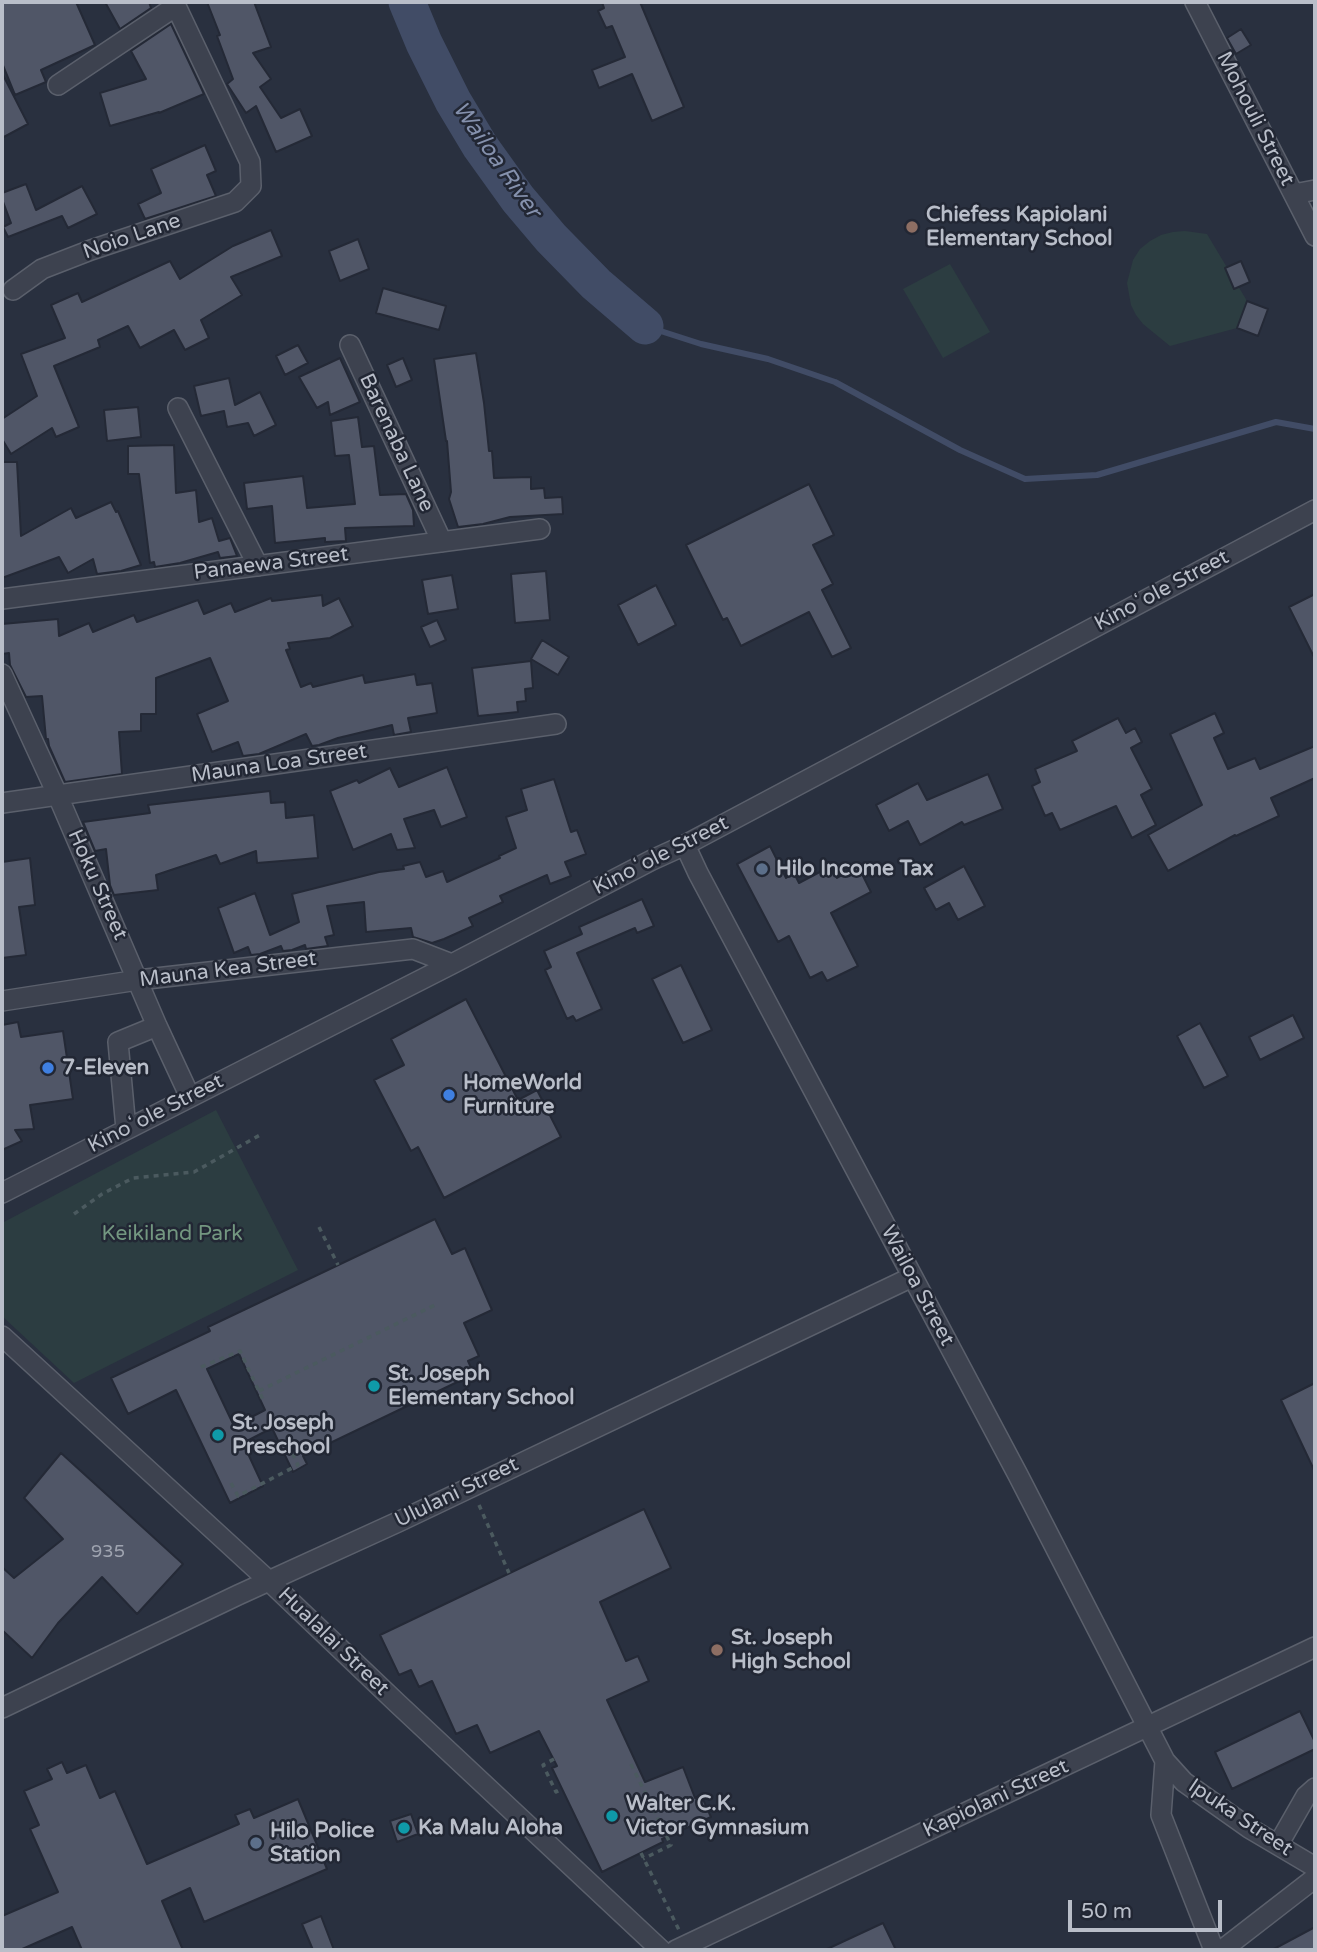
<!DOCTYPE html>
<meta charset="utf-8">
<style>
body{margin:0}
#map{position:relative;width:1317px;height:1952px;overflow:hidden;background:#29303f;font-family:"Varela Round",sans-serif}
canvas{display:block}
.frame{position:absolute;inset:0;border:4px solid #b9bec9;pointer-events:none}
.scale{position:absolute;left:1068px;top:1900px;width:154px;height:32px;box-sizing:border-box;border:4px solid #b9bec9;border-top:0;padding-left:9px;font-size:21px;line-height:24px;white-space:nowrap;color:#b9bec9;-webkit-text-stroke:5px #222734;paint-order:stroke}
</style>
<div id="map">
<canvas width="1317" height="1952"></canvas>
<div class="frame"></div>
<div class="scale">50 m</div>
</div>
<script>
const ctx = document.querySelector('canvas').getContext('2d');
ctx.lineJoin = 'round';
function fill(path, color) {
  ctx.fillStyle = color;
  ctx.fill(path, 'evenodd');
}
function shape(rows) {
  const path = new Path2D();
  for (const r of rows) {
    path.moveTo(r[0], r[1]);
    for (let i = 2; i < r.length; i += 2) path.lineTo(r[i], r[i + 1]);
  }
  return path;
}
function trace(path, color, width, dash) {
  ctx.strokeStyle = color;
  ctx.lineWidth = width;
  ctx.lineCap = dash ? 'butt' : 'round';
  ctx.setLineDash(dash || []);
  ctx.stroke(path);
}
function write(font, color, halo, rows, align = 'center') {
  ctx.font = font + ' "Varela Round",sans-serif';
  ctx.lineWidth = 5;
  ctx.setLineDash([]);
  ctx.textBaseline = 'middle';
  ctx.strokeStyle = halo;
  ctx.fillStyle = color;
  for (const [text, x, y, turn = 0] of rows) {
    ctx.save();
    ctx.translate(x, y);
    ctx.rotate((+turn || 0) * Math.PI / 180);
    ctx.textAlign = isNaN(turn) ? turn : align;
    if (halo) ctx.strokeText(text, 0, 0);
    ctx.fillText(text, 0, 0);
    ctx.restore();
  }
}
fill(shape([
 [1185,231,1207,234,1247,301,1237,328,1170,346,1143,324,1136,315,1131,305,1127,283,1133,260,1140,249,1150,241,1161,235,1173,232],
 [950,264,990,332,943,358,903,289],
 [216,1110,298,1270,74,1383,2,1316,2,1223]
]), '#2c3d41');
trace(shape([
 [645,326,701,344,768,359,835,382,960,450,1025,479,1097,475,1276,422,1315,429]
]), '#414c66', 6);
trace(shape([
 [407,2,424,43,453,101,480,146,518,199,551,238,596,284,645,326]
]), '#414c66', 37);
const building = shape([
 [2,2,76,2,95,45,41,70,46,82,15,95,2,63,2,2],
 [105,2,149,2,151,8,120,29,105,2],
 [207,2,254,2,271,47,253,53,271,79,260,87,281,118,300,109,312,136,276,152,256,106,246,113,227,84,233,79,217,36,220,35,207,2],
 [602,2,640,2,684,107,652,121,632,74,599,88,592,70,625,57,612,26,606,28,598,11,604,8,602,2],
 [171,24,204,94,159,113,159,112,110,126,100,93,146,79,131,51,171,24],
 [1241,29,1251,45,1236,54,1227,38,1241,29],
 [2,73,28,124,2,138,2,73],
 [205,145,216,171,207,175,216,196,145,219,138,204,161,193,151,169,205,145],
 [26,184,36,210,82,186,97,214,68,228,62,216,8,237,3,227,11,223,2,199,2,193,26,184],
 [271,230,282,256,231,277,242,295,201,320,209,338,185,350,174,330,140,348,128,326,98,340,100,347,54,366,79,427,56,437,52,428,11,454,2,439,2,419,37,396,21,354,65,338,51,305,78,293,82,302,170,261,180,279,233,246,271,230],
 [358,239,369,269,340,281,329,251,358,239],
 [1241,261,1250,282,1234,289,1225,268,1241,261],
 [383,288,446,306,439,330,376,313,383,288],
 [1247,301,1268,309,1258,336,1237,328,1247,301],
 [298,345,308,363,285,375,276,356,298,345],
 [476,353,484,403,489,451,492,451,494,478,531,477,531,489,544,488,545,498,562,497,563,514,510,517,483,524,458,527,449,499,451,492,447,441,446,441,434,359,476,353],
 [340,358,360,402,330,415,328,402,317,408,299,377,340,358],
 [403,358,412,380,396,387,387,365,403,358],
 [229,378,235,405,260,392,276,425,254,436,248,423,227,427,224,411,201,416,194,386,229,378],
 [138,407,141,437,107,441,104,410,138,407],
 [358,417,362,447,374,446,380,495,406,494,413,510,414,526,345,528,346,541,325,542,325,538,275,543,272,506,247,509,244,483,303,476,307,508,355,504,349,455,335,456,331,421,358,417],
 [174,445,176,493,196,490,199,522,212,518,219,541,230,538,237,556,220,558,218,552,180,563,155,567,154,562,150,563,139,474,128,474,128,446,174,445],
 [2,462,17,462,21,536,71,508,76,518,111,502,116,512,118,511,141,565,121,571,97,574,93,559,68,573,59,557,2,578,2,462],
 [809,484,834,535,813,545,833,584,822,590,851,648,832,657,809,612,741,646,727,618,723,620,686,545,809,484],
 [546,571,550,620,515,623,511,574,546,571],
 [452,575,458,609,428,614,422,580,452,575],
 [656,585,676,625,638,645,618,605,656,585],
 [1315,594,1315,659,1289,607,1315,594],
 [322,595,323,606,339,598,353,626,330,638,288,643,290,649,286,650,301,687,311,683,313,687,363,675,365,683,415,674,417,685,432,683,437,713,408,718,411,732,394,735,392,725,338,738,319,745,312,746,306,734,259,754,243,756,238,742,212,752,197,714,228,701,210,658,156,678,156,714,141,714,141,731,119,732,122,774,65,782,49,746,48,739,46,739,42,696,26,697,10,665,9,653,2,654,2,624,58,619,59,636,89,623,93,632,134,615,137,622,198,600,204,614,231,603,235,612,271,598,272,601,322,595],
 [437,620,446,640,430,647,421,627,437,620],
 [542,640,569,657,558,675,531,659,542,640],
 [531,661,533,688,525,689,526,701,517,702,518,712,478,716,472,668,531,661],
 [1215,713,1224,733,1214,738,1228,769,1255,758,1260,769,1315,746,1315,778,1271,798,1279,816,1236,836,1235,835,1168,871,1148,835,1202,805,1170,734,1215,713],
 [1118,718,1126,733,1135,728,1142,742,1131,748,1152,789,1141,795,1156,825,1132,838,1116,806,1060,830,1052,813,1045,816,1032,786,1040,782,1035,769,1077,751,1072,741,1118,718],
 [447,767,467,817,441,827,434,810,404,819,415,848,397,850,391,834,353,850,330,791,357,780,359,783,390,768,399,787,447,767],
 [988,774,1003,809,964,825,962,822,920,845,908,821,889,831,876,805,918,783,927,800,988,774],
 [554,779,571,832,577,830,586,854,565,862,571,876,550,884,547,875,500,896,503,902,469,918,473,926,444,939,432,943,413,937,411,928,366,932,364,902,327,906,334,935,325,937,328,946,306,949,305,945,292,950,283,951,281,946,260,954,251,955,248,947,234,953,218,908,255,893,270,935,299,922,292,894,379,872,404,869,403,866,420,862,426,877,443,871,447,882,500,858,499,856,516,848,506,817,527,810,521,789,554,779],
 [270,791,271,803,285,802,286,818,314,815,318,858,257,863,256,851,220,864,216,855,156,875,158,890,114,895,110,885,106,849,95,851,83,822,150,813,148,805,270,791],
 [770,846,786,878,794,873,799,883,831,866,837,878,858,866,871,892,831,913,858,966,827,981,822,972,810,978,789,936,778,942,737,864,770,846],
 [30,858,35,905,19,907,26,955,2,958,2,862,30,858],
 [964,866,985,906,958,920,949,903,936,910,924,888,964,866],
 [642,899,654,926,637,933,635,928,577,953,602,1009,576,1021,573,1016,567,1019,545,970,551,967,544,951,582,934,579,927,642,899],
 [681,965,712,1030,683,1043,652,979,681,965],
 [466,999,518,1100,537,1090,561,1137,444,1198,418,1147,411,1151,374,1080,404,1065,391,1039,466,999],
 [1293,1015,1304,1038,1260,1060,1249,1037,1293,1015],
 [18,1022,21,1037,63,1031,73,1099,30,1105,34,1129,15,1130,22,1141,2,1150,2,1025,18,1022],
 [1200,1023,1228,1076,1204,1088,1177,1036,1200,1023],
 [435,1219,452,1254,465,1248,492,1310,464,1323,479,1356,468,1361,474,1374,303,1456,307,1464,293,1472,272,1428,243,1443,263,1486,230,1503,176,1390,128,1414,111,1378,210,1331,208,1327,435,1219],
 [239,1354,265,1410,234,1426,207,1369,239,1354],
 [1315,1383,1315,1472,1281,1400,1315,1383],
 [61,1453,183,1564,137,1614,102,1577,58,1623,32,1658,2,1630,2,1567,14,1578,63,1539,24,1498,61,1453],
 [644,1509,671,1568,600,1602,626,1661,638,1656,649,1681,607,1700,645,1782,683,1767,695,1798,701,1795,711,1817,662,1839,663,1842,602,1872,552,1768,557,1766,539,1731,490,1753,477,1725,456,1734,432,1681,419,1687,411,1670,399,1675,380,1635,644,1509],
 [1300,1711,1315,1742,1315,1749,1232,1789,1215,1752,1300,1711],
 [62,1762,67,1773,86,1765,100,1798,115,1791,147,1864,239,1824,235,1815,250,1809,254,1818,298,1799,327,1869,204,1922,190,1888,162,1901,183,1950,82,1950,72,1927,20,1950,2,1950,2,1916,58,1892,30,1829,39,1825,24,1791,52,1779,47,1769,62,1762],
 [411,1814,418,1834,397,1842,390,1821,411,1814],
 [321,1916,334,1950,313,1950,302,1924,321,1916],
 [883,1923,896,1950,825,1950,883,1923],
 [1315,1927,1315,1950,1272,1950,1315,1927]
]);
fill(building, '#505667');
trace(building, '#242936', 2);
const minor = shape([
 [1195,2,1315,236],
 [58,85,176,6],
 [1294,194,1315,190],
 [13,290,42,269,91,250,235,202,251,186,250,162,174,2],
 [350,345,442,542],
 [178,408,258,566],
 [2,599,540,529],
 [2,674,58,796,157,1026,190,1097],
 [2,803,556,724],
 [685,845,698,873,1018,1475,1165,1761,1184,1782,1249,1828,1315,1867],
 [2,1001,138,980,413,949,452,964],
 [126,1129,118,1042,157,1026],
 [2,1193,452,964,652,860,685,845,1315,510],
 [2,1336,269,1581,397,1703,661,1950],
 [2,1708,238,1595,398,1522,912,1277],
 [1165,1761,1161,1815,1214,1950],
 [1278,1845,1306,1796,1315,1788],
 [676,1950,1315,1647],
 [1222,1950,1315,1878]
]);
trace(minor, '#5b606c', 22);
trace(shape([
 [74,1214,102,1194,133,1178,194,1172,260,1135],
 [319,1227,338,1265],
 [201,1367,240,1351,264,1402],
 [259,1391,437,1304],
 [231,1483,238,1496,298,1465,289,1446],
 [479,1505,509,1573],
 [554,1759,543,1765,556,1792,562,1789],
 [631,1764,671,1845,643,1859],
 [641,1853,679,1930]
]), '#4b5a5f', 3.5, [5, 5]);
trace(minor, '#3d424f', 19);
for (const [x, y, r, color] of [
 [912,227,7,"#8d6e63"],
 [762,869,7,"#5c6f8a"],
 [48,1068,7,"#3f7fe0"],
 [449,1095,7,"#3f7fe0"],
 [374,1386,7,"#0f9aa8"],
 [218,1435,7,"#0f9aa8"],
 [717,1650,7,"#8d6e63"],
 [612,1816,7,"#0f9aa8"],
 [404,1828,7,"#0f9aa8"],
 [256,1843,7,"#5c6f8a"]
]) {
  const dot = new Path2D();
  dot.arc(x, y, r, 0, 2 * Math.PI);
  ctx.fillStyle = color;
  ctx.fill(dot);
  trace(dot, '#222734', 2.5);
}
write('18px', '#9fa4b0', null, [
 ["935",108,1552]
]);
write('21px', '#b9bec9', '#222734', [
 ["Mohouli Street",1255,119,63],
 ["Noio Lane",132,237,-19],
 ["Barenaba Lane",396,443,65],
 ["Panaewa Street",271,564,-7],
 ["Kinoʻole Street",1162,591,-28],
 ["Mauna Loa Street",279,764,-8],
 ["Kinoʻole Street",661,856,-27],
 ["Hoku Street",97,885,66],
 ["Mauna Kea Street",228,970,-7],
 ["Kinoʻole Street",156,1114,-27],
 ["Wailoa Street",917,1286,62],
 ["Ululani Street",457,1493,-26],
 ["Hualalai Street",333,1642,44],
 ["Kapiolani Street",996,1799,-25],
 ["Ipuka Street",1240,1818,34]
]);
write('bold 21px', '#b9bec9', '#222734', [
 ["Chiefess Kapiolani",926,215],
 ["Elementary School",926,239],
 ["Hilo Income Tax",776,869],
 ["7-Eleven",62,1068],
 ["HomeWorld",463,1083],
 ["Furniture",463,1107],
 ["St. Joseph",388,1374],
 ["Elementary School",388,1398],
 ["St. Joseph",232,1423],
 ["Preschool",232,1447],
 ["St. Joseph",731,1638],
 ["High School",731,1662],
 ["Walter C.K.",626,1804],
 ["Victor Gymnasium",626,1828],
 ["Ka Malu Aloha",418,1828],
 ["Hilo Police",270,1831],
 ["Station",270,1855]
], 'left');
write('21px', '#739780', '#222734', [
 ["Keikiland Park",172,1234]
]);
write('italic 23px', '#8591ad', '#222734', [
 ["Wailoa River",496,160,55]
]);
</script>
